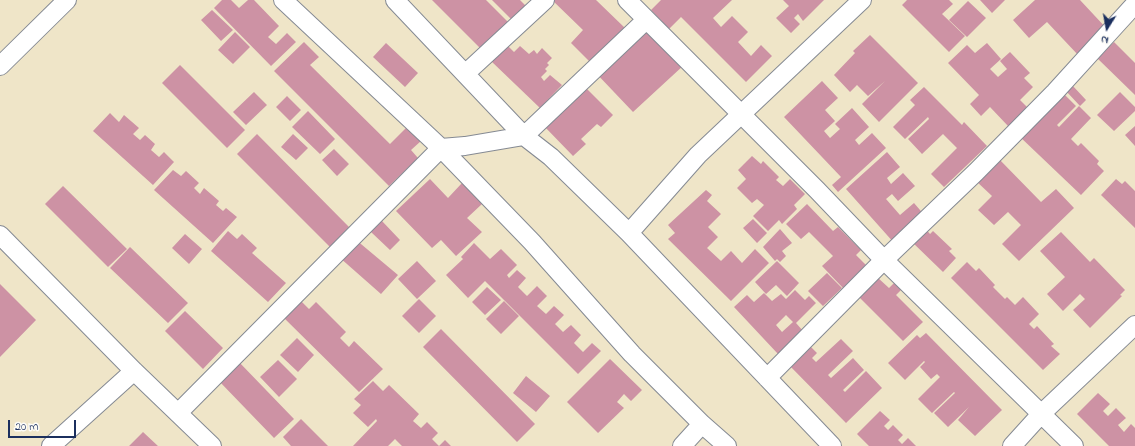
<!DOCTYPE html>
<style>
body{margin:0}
#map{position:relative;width:1135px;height:446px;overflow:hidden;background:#efe5c8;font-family:"Indie Flower",sans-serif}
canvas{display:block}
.north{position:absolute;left:1087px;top:8px;width:40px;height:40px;-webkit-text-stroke:3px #fdfcf7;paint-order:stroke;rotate:191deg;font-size:11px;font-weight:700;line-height:16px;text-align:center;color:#1b2f5e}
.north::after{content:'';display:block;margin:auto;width:14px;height:18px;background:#1b2f5e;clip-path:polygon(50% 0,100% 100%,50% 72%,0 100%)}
.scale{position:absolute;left:8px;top:420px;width:68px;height:18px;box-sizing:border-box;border:2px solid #1b2f5e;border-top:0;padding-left:5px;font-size:12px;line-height:14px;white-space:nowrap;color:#1b2f5e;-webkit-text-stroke:3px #fdfcf7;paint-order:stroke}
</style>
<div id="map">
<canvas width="1135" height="446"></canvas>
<div class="north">N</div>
<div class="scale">20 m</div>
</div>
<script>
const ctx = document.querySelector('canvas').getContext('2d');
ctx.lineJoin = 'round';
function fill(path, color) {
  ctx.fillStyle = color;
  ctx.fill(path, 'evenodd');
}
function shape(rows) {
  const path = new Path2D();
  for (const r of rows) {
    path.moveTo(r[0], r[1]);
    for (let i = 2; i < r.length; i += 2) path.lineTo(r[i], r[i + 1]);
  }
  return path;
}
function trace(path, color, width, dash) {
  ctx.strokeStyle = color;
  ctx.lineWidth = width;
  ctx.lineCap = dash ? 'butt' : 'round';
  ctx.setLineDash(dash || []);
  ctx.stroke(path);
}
fill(shape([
 [222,0,231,0,239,8,248,0,254,0,279,26,268,37,276,44,287,33,296,42,271,66,214,8],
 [432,0,486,0,511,25,484,52],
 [492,0,520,0,529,9,515,23],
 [552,0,596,0,625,28,591,63,571,43,583,30],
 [661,0,732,0,713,18,721,27,732,16,748,32,738,42,751,56,761,45,772,56,746,82,681,17,669,29,651,10],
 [783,0,824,0,803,21,798,14,794,18,800,24,791,33,776,18,789,6],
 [907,0,949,0,953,4,942,14,965,36,949,52,902,5],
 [980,0,1005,0,992,13],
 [1035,0,1080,0,1108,30,1079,56,1047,22,1029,38,1013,20],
 [968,1,986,18,967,37,949,20],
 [212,10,233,30,221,41,201,20],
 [645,24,684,65,633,112,594,71],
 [235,32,250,47,233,64,218,50],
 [870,35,918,83,879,122,862,104,885,81,868,96,857,85,850,92,834,75,855,53,853,51],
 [304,42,319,57,310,65,390,144,407,127,421,141,411,150,418,158,389,186,274,71],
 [1114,42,1135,63,1135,95,1097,58],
 [386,43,418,73,405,87,373,57],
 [987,43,1001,59,990,69,998,77,1007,69,1000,61,1010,52,1030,73,1024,78,1033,87,1020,100,1028,108,1008,126,990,107,981,116,970,104,979,95,948,63,967,45,975,53],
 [507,45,514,52,520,46,529,54,534,50,537,54,542,48,552,58,547,63,549,65,545,69,547,71,541,77,544,81,550,75,562,85,540,108,491,61],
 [180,65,245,130,227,148,162,83],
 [822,81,838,98,825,110,835,121,824,131,830,138,840,129,835,124,852,108,869,127,855,140,859,145,872,133,886,148,838,192,832,185,841,177,784,117],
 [583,85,613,115,601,127,597,124,581,139,586,144,573,156,543,125],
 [1072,85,1086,100,1080,106,1066,91],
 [924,87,962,125,964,122,987,146,944,187,931,174,957,148,943,134,922,154,908,139,929,119,928,117,905,139,893,127,915,105,910,100],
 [1061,91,1076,106,1057,125,1059,127,1079,106,1091,118,1071,139,1078,146,1081,143,1099,161,1097,164,1104,171,1081,195,1018,135],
 [254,92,267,105,246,125,233,112],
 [1120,92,1135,107,1135,111,1114,131,1097,115],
 [287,96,301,110,290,121,276,107],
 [308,111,335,139,320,154,292,127],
 [110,113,119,122,124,115,139,128,133,134,140,140,145,135,155,144,151,150,159,157,164,152,174,162,153,185,93,131],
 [1135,126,1135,146,1125,135],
 [257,134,349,227,330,247,237,154],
 [293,134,308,148,296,160,281,147],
 [334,149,349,164,337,176,322,160],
 [887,152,900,167,887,178,891,184,903,173,915,186,898,201,892,194,886,199,900,215,914,203,926,217,895,244,846,189],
 [752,156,761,164,763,161,779,177,776,180,783,186,790,179,805,194,794,205,797,209,782,224,779,220,768,231,753,216,764,205,757,199,752,203,737,188,746,179,738,170],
 [998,158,1041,202,1056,189,1074,208,1019,261,1002,244,1021,225,1008,212,994,225,978,210,992,196,975,180],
 [173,170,181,176,186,171,199,183,194,188,200,194,204,188,219,201,216,205,223,211,226,208,237,217,213,243,154,190],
 [430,179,448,198,462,183,482,204,467,218,482,232,456,256,441,240,432,248,396,211],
 [1116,179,1122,184,1125,181,1135,191,1135,228,1101,195],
 [63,186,127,249,108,267,45,204],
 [706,190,712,195,707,201,721,214,708,227,718,237,707,248,721,261,731,251,742,263,755,249,769,263,731,301,668,239,675,233,668,225],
 [807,204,833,231,838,227,861,250,856,255,866,265,843,288,822,266,833,256,809,232,801,239,786,224],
 [753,219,767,233,757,243,743,228],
 [382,221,400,240,390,250,371,232],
 [924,227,930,234,933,231,952,249,949,251,956,258,943,272,911,241],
 [780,229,792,243,782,251,786,256,780,262,777,259,775,261,763,247],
 [228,231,237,239,242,234,257,248,252,253,286,283,268,302,211,251],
 [1061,232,1090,262,1094,258,1125,290,1120,295,1122,296,1090,328,1073,310,1085,299,1080,294,1063,311,1047,294,1065,277,1040,251],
 [185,234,202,249,189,264,172,248],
 [355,239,398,275,381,294,339,257],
 [474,243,490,259,501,249,517,265,507,275,509,278,517,270,526,278,518,287,527,296,537,286,547,296,537,306,546,314,554,306,564,315,555,324,563,332,571,325,581,335,574,343,583,352,592,343,601,351,578,374,485,281,468,298,446,275,463,259,476,272,461,257],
 [130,247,188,303,168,323,110,268],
 [417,261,436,281,417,299,398,279],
 [777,261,799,283,787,296,776,285,766,294,755,282],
 [967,262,976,271,979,268,995,285,993,287,1005,299,1007,297,1015,305,1023,297,1039,314,1029,324,1034,329,1037,326,1054,344,1051,346,1060,354,1043,370,951,278],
 [827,273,842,288,823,306,808,291],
 [877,277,889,288,895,282,902,289,896,295,923,322,903,341,858,296],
 [0,284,36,320,0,357],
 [487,287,501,300,485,315,472,302],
 [795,290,805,300,809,296,816,303,796,323,803,331,778,354,734,307,747,295,754,302,764,293,772,301,781,294,786,299],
 [786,315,793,322,782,332,776,325],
 [419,299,436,316,419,333,402,316],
 [300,300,309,309,316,302,346,332,340,338,349,347,354,341,383,369,359,392,283,317],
 [504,301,519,316,501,334,486,319],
 [185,311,223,348,203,369,165,331],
 [441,329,535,424,517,442,423,347],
 [926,333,1002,410,975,436,958,420,969,407,948,427,934,413,955,393,954,392,932,413,918,399,940,377,937,374,931,379,920,367,925,362,924,361,905,380,888,363,917,335,920,338],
 [297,338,314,355,298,372,280,355],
 [841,339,853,351,828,375,831,378,853,358,864,370,843,390,845,392,866,371,882,388,846,423,787,363,807,343,817,353,812,358,816,362],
 [610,359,642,390,631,401,624,394,617,402,624,408,598,433,567,402],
 [278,360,297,379,279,397,260,377],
 [238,361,294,419,274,438,218,380],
 [526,376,550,396,536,412,513,393],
 [373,381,383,391,389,385,419,414,413,421,421,428,427,422,438,433,432,439,439,446,445,440,451,446,402,446,395,439,388,446,353,446,377,421,376,419,368,427,353,413,361,405,354,399],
 [1098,393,1110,404,1103,411,1108,416,1116,408,1126,418,1118,425,1124,432,1131,424,1135,428,1135,446,1109,446,1077,414],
 [880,411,890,420,884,426,888,430,893,425,903,435,898,440,902,444,908,438,916,446,869,446,857,434],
 [301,419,328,446,291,446,283,437],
 [143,432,158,446,129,446]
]), '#cd92a4');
const street = shape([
 [283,0,441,148,532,242,632,354,702,424,727,446],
 [395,0,524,136,551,157,629,233,832,446],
 [627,0,817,190,884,260,1074,446],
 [0,66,67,0],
 [465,74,545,0],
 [629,233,698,155,862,0],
 [0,235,134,371,212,446],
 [767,378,884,260,976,172,1055,92,1135,4],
 [179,412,441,148,465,146,524,136,646,20],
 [51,446,134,371],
 [682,446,702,424],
 [1012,446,1041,414,1135,325]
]);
trace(street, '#858a93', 20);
trace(street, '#fff', 18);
</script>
